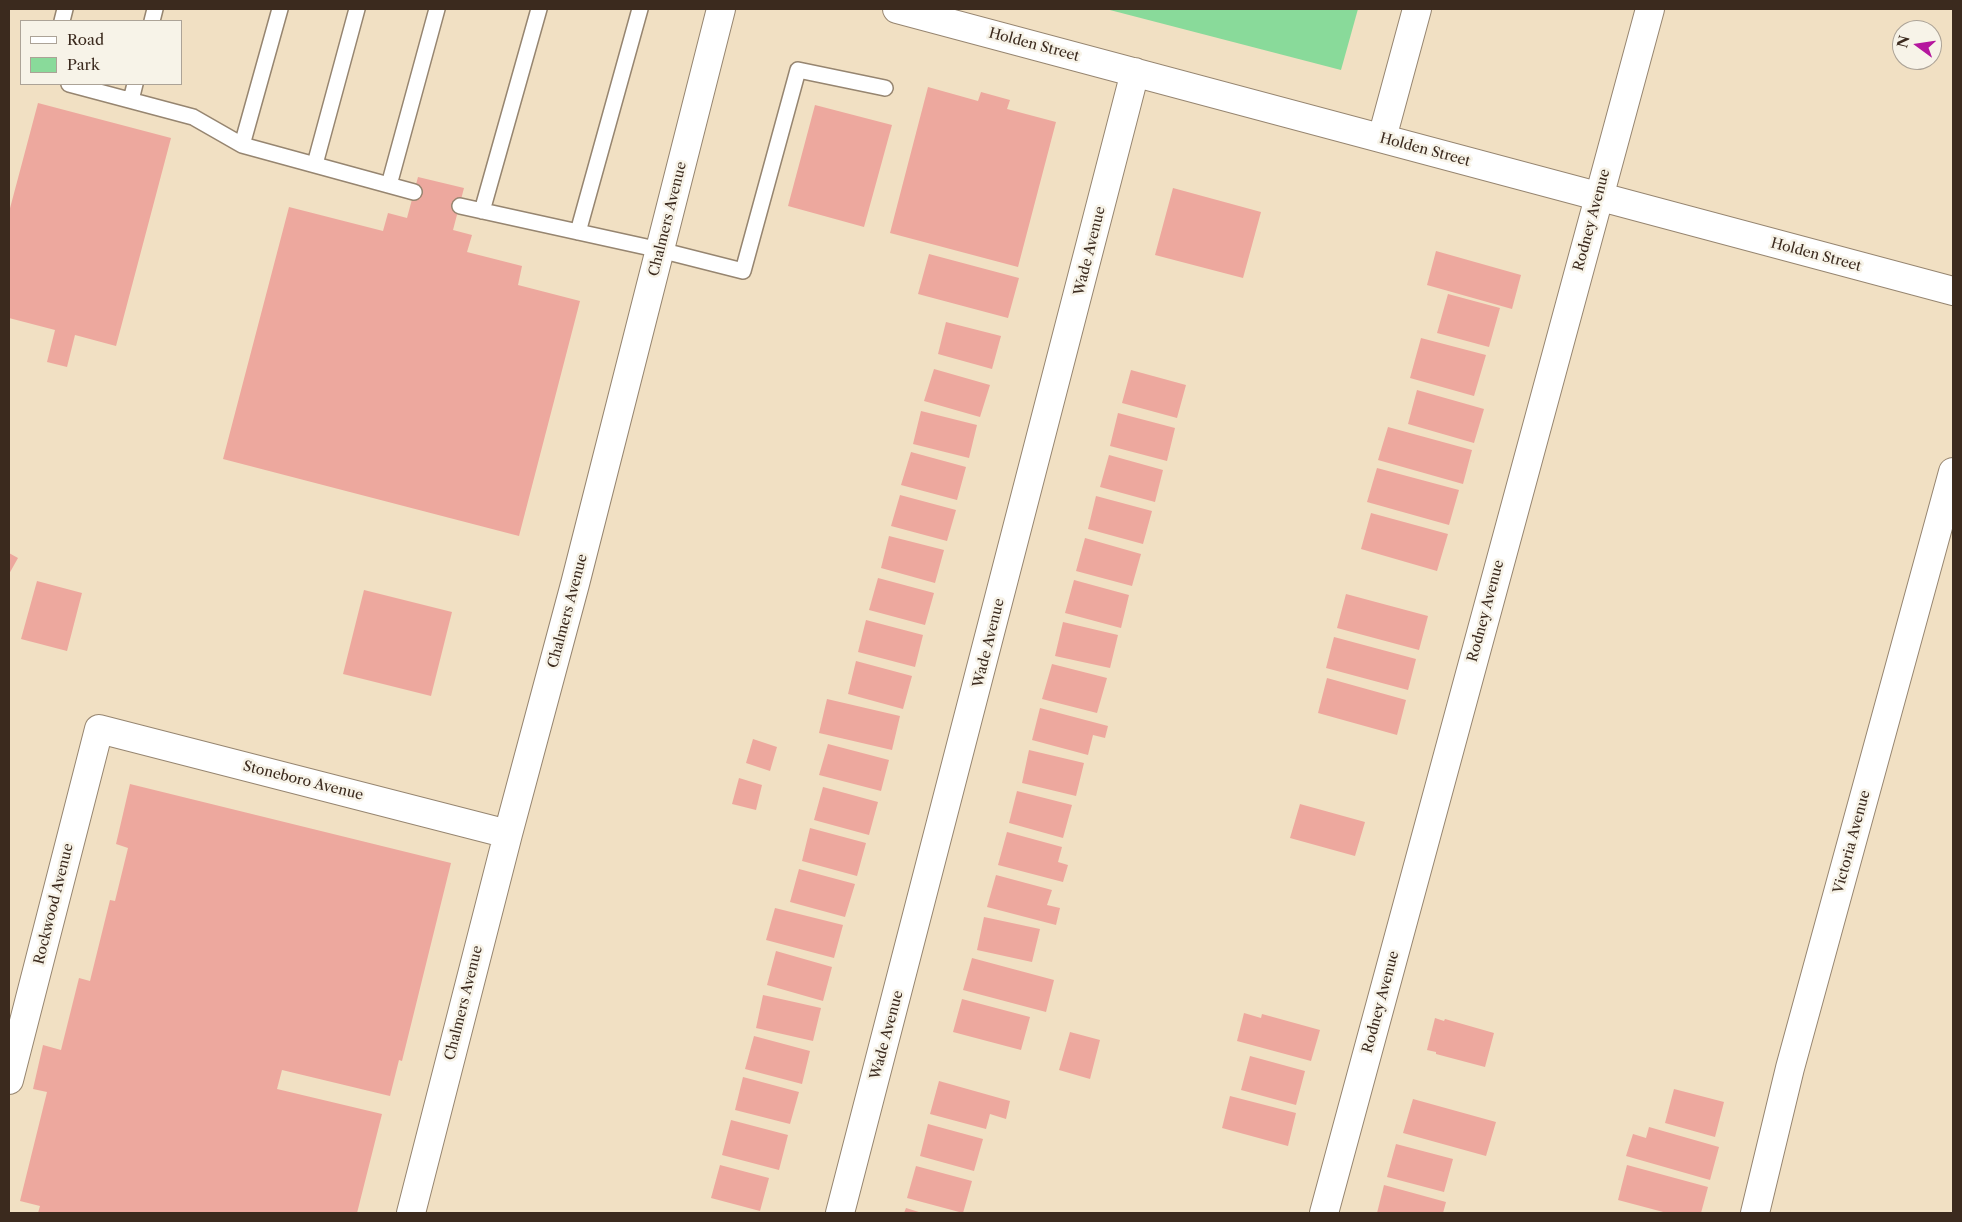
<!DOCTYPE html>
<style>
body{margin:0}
#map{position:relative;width:1962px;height:1222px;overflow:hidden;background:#f1e0c3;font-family:"Libre Caslon Text",serif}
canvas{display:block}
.frame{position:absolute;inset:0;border:10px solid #3b2a1e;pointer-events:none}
.legend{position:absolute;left:20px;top:20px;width:162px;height:65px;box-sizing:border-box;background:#f7f3e8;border:1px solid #aca397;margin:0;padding:6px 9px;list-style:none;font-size:15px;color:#3b2a1e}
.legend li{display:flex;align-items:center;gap:10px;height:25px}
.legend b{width:25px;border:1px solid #aca397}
.north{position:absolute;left:1892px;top:20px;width:50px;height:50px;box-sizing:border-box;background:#f7f3e8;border:1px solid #aca397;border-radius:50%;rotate:284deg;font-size:14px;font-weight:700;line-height:20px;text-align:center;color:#3b2a1e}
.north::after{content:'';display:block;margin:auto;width:18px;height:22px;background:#b5179e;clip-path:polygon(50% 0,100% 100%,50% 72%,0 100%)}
</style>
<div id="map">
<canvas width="1962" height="1222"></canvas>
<div class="frame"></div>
<ul class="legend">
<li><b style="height:6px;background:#fff"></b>Road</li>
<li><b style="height:14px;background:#89da9a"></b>Park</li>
</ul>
<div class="north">N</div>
</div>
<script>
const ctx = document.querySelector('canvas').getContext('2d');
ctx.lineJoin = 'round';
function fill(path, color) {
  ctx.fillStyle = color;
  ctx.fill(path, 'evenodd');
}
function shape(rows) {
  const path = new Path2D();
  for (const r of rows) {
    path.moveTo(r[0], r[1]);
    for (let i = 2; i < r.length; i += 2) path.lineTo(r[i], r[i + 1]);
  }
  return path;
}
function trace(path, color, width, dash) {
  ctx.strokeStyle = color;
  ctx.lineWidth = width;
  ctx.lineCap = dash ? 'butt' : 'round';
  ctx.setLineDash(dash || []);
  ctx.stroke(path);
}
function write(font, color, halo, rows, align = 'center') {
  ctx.font = font + ' "Libre Caslon Text",serif';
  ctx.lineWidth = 5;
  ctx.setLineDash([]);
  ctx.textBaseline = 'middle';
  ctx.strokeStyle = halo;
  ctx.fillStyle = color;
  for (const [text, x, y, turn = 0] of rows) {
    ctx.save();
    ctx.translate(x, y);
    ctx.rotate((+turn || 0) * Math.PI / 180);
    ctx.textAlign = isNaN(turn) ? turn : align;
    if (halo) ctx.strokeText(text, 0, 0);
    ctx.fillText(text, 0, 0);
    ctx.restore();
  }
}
fill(shape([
 [1106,9,1358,9,1341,70]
]), '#89da9a');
fill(shape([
 [928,87,978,101,981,92,1010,100,1007,109,1056,122,1018,267,890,233],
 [38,103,171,138,116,346,75,335,67,367,47,362,55,330,9,318,9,212],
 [815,105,892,125,864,227,788,206],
 [418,177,464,188,453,230,472,235,467,252,522,266,518,285,580,301,519,536,223,459,289,207,383,231,388,213,407,218],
 [1173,188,1261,212,1243,278,1155,255],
 [1436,251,1521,275,1512,309,1427,285],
 [929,254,1019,278,1008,318,918,294],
 [1448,294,1500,308,1489,347,1437,333],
 [946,322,1001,336,992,369,938,354],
 [1421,338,1486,355,1474,396,1410,378],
 [934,369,990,385,980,417,924,401],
 [1131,370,1186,385,1177,418,1122,403],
 [1417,390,1484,409,1474,443,1408,424],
 [921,411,977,425,969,458,913,444],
 [1118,413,1175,428,1167,461,1110,446],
 [1388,427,1472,450,1463,484,1378,460],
 [911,452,966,467,957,500,901,485],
 [1109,455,1163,470,1155,502,1100,487],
 [1377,468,1459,490,1449,525,1367,502],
 [900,495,956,510,947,541,891,526],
 [1096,496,1152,511,1143,544,1088,529],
 [1371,513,1448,534,1437,571,1361,549],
 [889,536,944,550,935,583,881,568],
 [1085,538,1141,554,1132,586,1076,571],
 [9,553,18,558,9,574],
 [878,578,934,593,925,625,869,610],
 [1074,580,1129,595,1121,628,1065,613],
 [37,581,82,593,67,651,21,639],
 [364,590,452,612,431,696,343,674],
 [1346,594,1428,616,1419,650,1337,628],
 [866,620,923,635,915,667,858,652],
 [1063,622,1118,635,1110,668,1055,656],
 [1334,637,1416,659,1408,690,1326,668],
 [856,661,912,676,903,709,848,694],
 [1052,664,1107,678,1097,713,1042,699],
 [1327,678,1406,700,1397,735,1318,713],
 [827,699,900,716,892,750,819,733],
 [1040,708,1108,726,1105,738,1093,735,1088,755,1032,740],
 [753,739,777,747,770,771,746,763],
 [828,744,889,760,881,791,819,775],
 [1029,750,1084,763,1076,796,1022,783],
 [739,778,762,785,756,810,732,804],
 [130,784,451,863,402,1061,399,1060,390,1096,282,1070,277,1089,382,1114,357,1213,38,1213,40,1206,20,1201,47,1092,33,1089,43,1045,61,1050,79,978,90,981,110,900,115,901,128,848,116,844],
 [823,787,878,802,869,835,814,820],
 [1017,791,1072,805,1063,838,1009,823],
 [1300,804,1365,822,1355,856,1290,838],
 [810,828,866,843,857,876,802,861],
 [1007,832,1062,847,1058,862,1068,865,1063,882,998,865],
 [799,869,855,884,845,917,790,902],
 [996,875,1052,890,1047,905,1060,908,1056,925,987,907],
 [775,908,843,925,834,958,766,940],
 [984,917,1040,929,1032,962,977,950],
 [776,951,832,967,823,1001,767,985],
 [972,958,1054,980,1046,1012,963,990],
 [763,995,821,1008,813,1041,756,1028],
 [962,999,1030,1017,1021,1050,953,1032],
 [1244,1013,1261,1018,1262,1014,1320,1030,1311,1061,1237,1041],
 [1435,1018,1444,1021,1445,1019,1494,1033,1485,1067,1436,1054,1436,1052,1427,1050],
 [1070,1032,1100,1040,1090,1079,1059,1070],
 [754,1036,810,1051,802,1084,745,1069],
 [1250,1056,1305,1071,1296,1105,1241,1090],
 [743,1077,799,1092,790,1124,735,1110],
 [939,1081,1010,1101,1006,1119,990,1114,986,1129,930,1114],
 [1674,1089,1724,1102,1715,1137,1665,1123],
 [1230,1096,1296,1113,1288,1146,1222,1128],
 [1413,1099,1496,1122,1486,1156,1403,1133],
 [731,1120,788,1135,779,1170,722,1155],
 [928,1124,983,1139,974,1171,920,1156],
 [1649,1127,1719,1147,1710,1180,1626,1156,1633,1134,1646,1138],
 [1396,1144,1453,1159,1444,1192,1387,1177],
 [720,1165,769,1178,760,1211,711,1198],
 [1627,1165,1708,1187,1701,1213,1667,1213,1618,1200],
 [916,1166,972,1181,963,1213,907,1198],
 [1384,1185,1446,1202,1443,1213,1377,1213],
 [906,1208,922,1213,904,1213]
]), '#eda89e');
const lane = shape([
 [62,21,65,9],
 [152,21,155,9],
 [69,84,193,117,242,145,414,192],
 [131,100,135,84],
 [242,145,280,9],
 [315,164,357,9],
 [389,185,437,9],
 [460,206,660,250,743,271,798,70,885,88],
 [482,211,539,9],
 [578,232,640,9]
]);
const street = shape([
 [897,9,1953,291],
 [1382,138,1417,9],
 [9,1080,99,729,508,834],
 [411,1213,508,834,575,584,721,9],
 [840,1213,1135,72],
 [1324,1213,1650,9],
 [1755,1213,1790,1068,1953,472]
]);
trace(lane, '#968570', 18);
trace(street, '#968570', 30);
trace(lane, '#fff', 15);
trace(street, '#fff', 28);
write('14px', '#3b2a1e', '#f7f3e8', [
 ["Holden Street",1034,45,15],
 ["Holden Street",1425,150,15],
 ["Chalmers Avenue",668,219,-76],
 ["Rodney Avenue",1592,220,-75],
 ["Wade Avenue",1090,251,-76],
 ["Holden Street",1816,255,15],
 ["Chalmers Avenue",568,611,-75],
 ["Rodney Avenue",1486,611,-75],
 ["Wade Avenue",989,643,-76],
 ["Stoneboro Avenue",303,781,14],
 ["Victoria Avenue",1852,842,-75],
 ["Rockwood Avenue",54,904,-76],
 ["Rodney Avenue",1381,1002,-75],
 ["Chalmers Avenue",464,1003,-76],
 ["Wade Avenue",887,1035,-75]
]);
</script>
